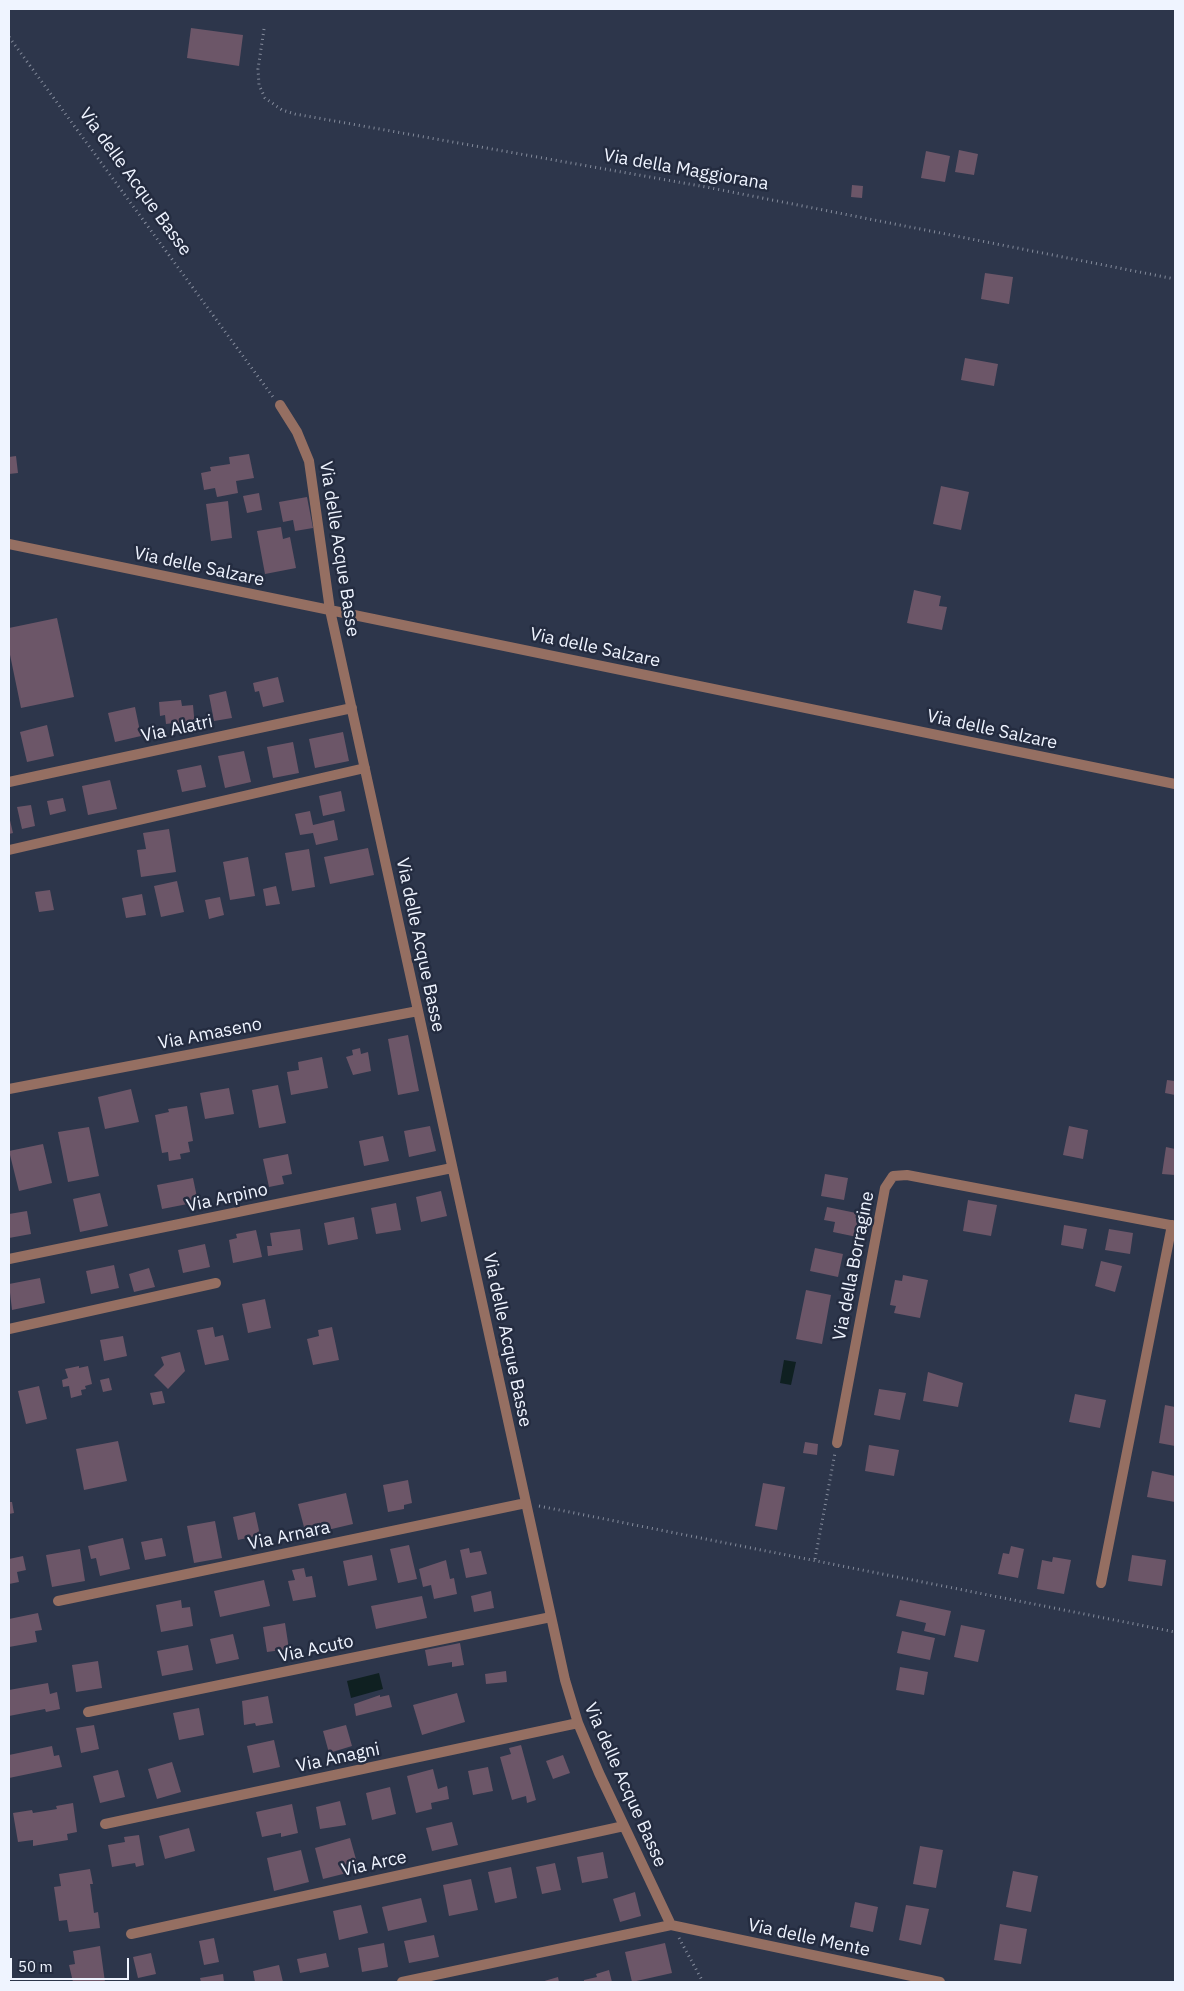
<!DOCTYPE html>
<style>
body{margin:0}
#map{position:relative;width:1184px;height:1991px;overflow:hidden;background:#2d364b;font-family:"IBM Plex Sans",sans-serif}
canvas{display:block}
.frame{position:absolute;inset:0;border:10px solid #eff4ff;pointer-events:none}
.scale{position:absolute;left:10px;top:1958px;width:119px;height:22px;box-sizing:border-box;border:2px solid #eff4ff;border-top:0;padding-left:6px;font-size:15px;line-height:18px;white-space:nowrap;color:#eff4ff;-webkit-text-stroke:4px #242c40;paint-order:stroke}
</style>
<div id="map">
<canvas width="1184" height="1991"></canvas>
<div class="frame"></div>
<div class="scale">50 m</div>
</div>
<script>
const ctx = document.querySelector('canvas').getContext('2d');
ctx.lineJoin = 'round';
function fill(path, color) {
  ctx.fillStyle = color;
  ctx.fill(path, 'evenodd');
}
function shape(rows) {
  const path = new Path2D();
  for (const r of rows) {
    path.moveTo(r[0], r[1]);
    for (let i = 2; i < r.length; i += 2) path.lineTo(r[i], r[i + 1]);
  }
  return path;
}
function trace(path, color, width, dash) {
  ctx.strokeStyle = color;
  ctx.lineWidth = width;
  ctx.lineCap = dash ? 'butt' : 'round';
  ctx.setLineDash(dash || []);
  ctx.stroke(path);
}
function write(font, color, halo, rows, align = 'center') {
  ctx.font = font + ' "IBM Plex Sans",sans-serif';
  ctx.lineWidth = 5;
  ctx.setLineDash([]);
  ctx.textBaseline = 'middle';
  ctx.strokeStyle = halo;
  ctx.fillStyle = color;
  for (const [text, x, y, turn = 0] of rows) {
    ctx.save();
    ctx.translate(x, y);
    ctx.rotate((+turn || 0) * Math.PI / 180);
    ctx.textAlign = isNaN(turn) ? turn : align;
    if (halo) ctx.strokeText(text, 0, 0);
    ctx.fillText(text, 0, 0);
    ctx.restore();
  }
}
fill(shape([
 [784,1360,796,1362,791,1385,780,1383],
 [379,1673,383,1689,351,1698,347,1681]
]), '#0f2021');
fill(shape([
 [191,28,243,35,239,66,187,58],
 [959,150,978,154,974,175,955,172],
 [926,151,950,156,945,182,921,178],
 [852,185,863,186,862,198,851,197],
 [985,273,1013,277,1009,304,981,299],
 [965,358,998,364,994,386,961,380],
 [249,454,254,478,236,481,238,493,217,497,215,488,204,490,201,473,211,471,210,467,230,464,229,457],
 [16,456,18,473,9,474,9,457],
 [941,486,969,492,961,530,933,524],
 [259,493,262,510,247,513,243,496],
 [307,497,313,528,295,531,293,520,283,522,279,502],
 [228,501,232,538,211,541,206,504],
 [281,527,283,539,290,537,296,568,265,574,257,531],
 [914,590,941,596,939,606,947,607,942,630,907,623],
 [57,618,74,697,21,708,9,650,9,628],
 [278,677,284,702,263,707,259,691,255,692,253,683],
 [226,691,232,718,214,721,209,695],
 [181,700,182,706,193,705,195,727,174,729,174,723,166,724,165,715,160,716,159,702],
 [135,707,141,736,115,742,108,713],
 [47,725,54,756,27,762,20,732],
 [343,732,349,761,315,768,309,739],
 [293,742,299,773,273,778,267,747],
 [244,751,251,782,225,788,218,756],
 [201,765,206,787,182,792,177,770],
 [110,780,117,809,88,815,82,786],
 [341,791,345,811,323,816,319,796],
 [63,798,66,811,50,815,47,801],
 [31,805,35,826,22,829,17,807],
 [310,811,313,825,334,820,338,840,316,845,313,833,300,835,295,814],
 [9,816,13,833,9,834],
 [169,829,176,872,141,877,137,850,146,849,143,833],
 [368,848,374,875,330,884,324,857],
 [309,849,315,887,292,891,285,853],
 [248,857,255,896,230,900,223,862],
 [177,881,184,912,161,917,154,886],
 [276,886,280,904,266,906,263,889],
 [50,890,54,910,39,912,35,892],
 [142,894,146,915,126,918,122,898],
 [220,897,224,915,209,919,205,900],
 [408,1035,419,1091,398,1095,388,1039],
 [360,1048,361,1054,368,1052,371,1071,353,1075,346,1057,353,1055,352,1050],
 [322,1057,328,1088,291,1095,287,1072,299,1070,298,1062],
 [1167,1080,1175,1081,1175,1095,1165,1093],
 [278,1085,286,1123,259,1128,252,1090],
 [229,1088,234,1114,205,1119,200,1093],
 [131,1089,139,1122,105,1129,98,1097],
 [187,1106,193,1141,188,1142,190,1152,180,1154,181,1159,169,1161,168,1152,162,1153,155,1115,169,1112,168,1109],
 [430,1126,436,1151,409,1157,404,1131],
 [1069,1126,1088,1130,1083,1159,1063,1155],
 [89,1127,99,1176,68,1182,58,1132],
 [383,1136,389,1161,364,1166,359,1141],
 [43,1144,52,1183,19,1191,9,1151],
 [1166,1147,1175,1149,1175,1175,1162,1174],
 [288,1154,292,1174,282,1176,284,1184,269,1187,263,1159],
 [825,1174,848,1178,844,1200,821,1196],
 [193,1178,198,1202,162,1209,157,1185],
 [441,1191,447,1216,421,1222,416,1197],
 [100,1193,108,1226,80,1232,73,1199],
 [968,1200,997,1205,991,1236,963,1231],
 [396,1203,401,1230,376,1234,371,1208],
 [827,1207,861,1214,857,1237,833,1232,835,1222,824,1220],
 [27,1211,31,1234,9,1238,9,1214],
 [354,1217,358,1239,328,1245,324,1223],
 [1064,1225,1087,1229,1083,1249,1061,1245],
 [300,1229,303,1250,268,1256,267,1246,272,1246,270,1233],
 [1109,1229,1133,1233,1130,1254,1105,1250],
 [256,1230,262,1257,233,1263,229,1240,237,1238,236,1234],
 [205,1244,210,1267,183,1273,178,1250],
 [815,1248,843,1254,838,1277,810,1271],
 [1101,1261,1122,1266,1115,1292,1095,1286],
 [114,1265,119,1288,91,1294,86,1271],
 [149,1268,155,1287,134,1292,129,1274],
 [903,1275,928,1280,920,1318,894,1313,896,1306,890,1305,895,1280,902,1281],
 [40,1278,45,1303,12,1310,9,1284],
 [806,1290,831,1295,822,1344,796,1339],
 [265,1299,271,1328,248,1333,242,1304],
 [213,1327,215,1337,223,1335,229,1360,205,1365,197,1330],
 [332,1327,339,1360,313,1365,307,1339,319,1336,318,1330],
 [123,1336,127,1356,104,1361,100,1340],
 [180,1352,185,1371,168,1389,154,1375,164,1365,161,1357],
 [79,1366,79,1368,88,1366,92,1384,85,1386,86,1389,81,1390,82,1395,71,1398,69,1386,63,1387,62,1380,68,1378,65,1369],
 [928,1372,963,1383,958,1407,923,1401],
 [109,1378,112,1390,103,1392,100,1380],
 [39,1386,47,1419,26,1424,18,1391],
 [879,1389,906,1393,900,1420,874,1415],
 [162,1391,165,1403,153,1405,150,1393],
 [1075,1394,1106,1400,1100,1428,1069,1422],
 [1165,1405,1175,1407,1175,1446,1159,1443],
 [118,1441,127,1481,84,1490,76,1449],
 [805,1442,818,1444,817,1455,803,1453],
 [869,1445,899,1450,894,1476,865,1471],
 [1152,1471,1175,1476,1175,1502,1147,1497],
 [408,1480,412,1503,404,1505,404,1509,388,1512,383,1485],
 [763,1483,785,1487,777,1530,755,1526],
 [346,1493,353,1524,306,1535,298,1504],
 [9,1502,12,1502,14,1513,9,1514],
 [255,1512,260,1535,238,1540,233,1517],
 [215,1521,222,1558,194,1563,187,1526],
 [123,1538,130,1569,100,1576,96,1558,91,1559,88,1546],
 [162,1538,166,1556,145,1560,141,1542],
 [409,1545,417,1579,398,1583,390,1549],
 [1011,1546,1024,1549,1018,1578,998,1574,1003,1553,1009,1554],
 [469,1548,470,1553,481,1551,487,1574,466,1578,460,1550],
 [80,1549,85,1581,52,1587,46,1555],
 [372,1555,377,1580,348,1586,343,1561],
 [1132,1555,1166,1560,1162,1586,1128,1581],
 [23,1556,26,1570,17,1572,19,1582,9,1584,9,1559],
 [1053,1557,1071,1560,1064,1594,1037,1589,1042,1560,1052,1562],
 [446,1560,450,1579,454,1578,457,1594,434,1599,431,1585,423,1587,419,1569],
 [304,1568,306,1577,312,1576,316,1597,293,1601,288,1581,295,1580,292,1570],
 [264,1580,270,1606,220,1617,214,1591],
 [491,1591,494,1608,474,1612,471,1596],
 [422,1596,427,1618,376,1629,371,1606],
 [181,1600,182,1608,190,1607,193,1626,161,1632,156,1605],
 [900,1600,951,1611,945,1636,924,1631,926,1623,896,1616],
 [38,1613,42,1630,35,1631,37,1642,9,1647,9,1619],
 [285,1623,289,1649,267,1652,263,1627],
 [961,1625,985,1630,978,1662,954,1657],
 [902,1631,935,1638,930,1660,897,1653],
 [233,1634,239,1659,216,1664,210,1639],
 [460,1643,464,1665,452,1667,452,1662,428,1666,425,1650],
 [188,1645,193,1670,162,1676,157,1651],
 [98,1661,102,1688,76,1692,72,1665],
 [900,1667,928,1672,924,1695,896,1690],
 [506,1671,507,1682,486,1684,485,1674],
 [48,1683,50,1694,57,1692,60,1709,46,1712,45,1709,9,1716,9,1690],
 [457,1693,465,1722,422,1735,413,1705],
 [380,1695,380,1697,389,1695,392,1707,356,1716,354,1704],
 [268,1696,273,1723,256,1726,255,1723,244,1725,242,1701],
 [199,1708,204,1735,179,1740,173,1713],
 [94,1725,99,1749,81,1753,76,1728],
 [346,1725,352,1746,329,1753,323,1731],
 [274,1740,280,1767,253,1773,247,1746],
 [521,1745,536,1800,527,1803,526,1796,512,1800,500,1757,511,1754,509,1748],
 [52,1746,54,1756,59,1755,62,1767,9,1778,9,1755],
 [563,1755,570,1773,553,1779,546,1761],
 [172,1762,181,1792,157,1799,148,1769],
 [488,1767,493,1791,473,1795,468,1771],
 [433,1769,438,1789,447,1786,449,1799,431,1803,432,1809,416,1813,407,1776],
 [118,1770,125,1797,100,1803,93,1776],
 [390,1787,396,1814,372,1820,366,1793],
 [340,1801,346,1825,320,1829,316,1807],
 [73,1803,77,1832,67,1834,68,1840,33,1846,33,1840,18,1842,13,1813,32,1810,33,1813,57,1809,56,1806],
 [292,1804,298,1833,281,1837,281,1833,262,1837,256,1812],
 [452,1822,458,1845,432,1851,426,1828],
 [189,1828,195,1851,165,1859,159,1836],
 [139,1835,144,1865,136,1867,135,1863,112,1867,108,1845,125,1842,124,1837],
 [350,1838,359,1870,323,1879,315,1848],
 [920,1846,943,1850,936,1888,913,1884],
 [301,1850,309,1882,274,1891,267,1858],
 [603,1852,608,1878,582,1883,577,1857],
 [555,1863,561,1890,542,1894,536,1867],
 [511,1867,517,1898,495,1903,488,1872],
 [90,1869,93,1884,90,1884,94,1913,98,1912,100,1928,69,1932,67,1920,59,1921,54,1887,61,1886,59,1874],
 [1013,1871,1038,1876,1031,1912,1006,1907],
 [471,1879,478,1910,449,1916,443,1885],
 [635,1892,641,1916,620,1922,613,1899],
 [421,1898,427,1922,388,1931,382,1907],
 [855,1902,878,1907,873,1932,850,1927],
 [361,1905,368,1933,339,1940,333,1911],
 [906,1905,929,1909,921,1945,899,1940],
 [1000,1924,1027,1929,1021,1964,994,1960],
 [434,1935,439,1957,409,1963,404,1941],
 [214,1938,219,1962,204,1965,199,1941],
 [384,1943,388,1967,362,1972,358,1948],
 [665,1943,672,1973,632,1982,625,1952],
 [100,1946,105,1982,73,1982,69,1965,75,1964,73,1951],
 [151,1953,156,1974,138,1978,133,1957],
 [326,1953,329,1967,300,1973,297,1959],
 [279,1965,283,1982,255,1982,253,1971],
 [609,1970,612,1982,584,1982,584,1980,597,1977,596,1974],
 [223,1974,224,1982,201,1982,200,1978],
 [558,1977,559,1982,541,1982]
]), '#6c5668');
trace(shape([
 [264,29,258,69,259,85,265,98,282,110,295,114,706,187,1175,279],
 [9,37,273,397],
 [539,1506,1175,1632],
 [815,1559,835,1453],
 [679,1938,703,1982]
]), '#858c9c', 3, [1, 4]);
trace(shape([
 [280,405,297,432,309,461,330,610,565,1680,578,1723,599,1773,671,1925],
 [9,544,1175,784],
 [9,782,352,708],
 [9,850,365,768],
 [9,1089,418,1011],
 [9,1259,452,1168],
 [9,1329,216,1283],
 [837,1443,885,1188,893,1176,907,1175,1175,1226],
 [1101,1583,1172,1225],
 [58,1601,526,1503],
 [88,1712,551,1617],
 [105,1824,578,1723],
 [131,1934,624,1826],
 [402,1982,671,1925,940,1982]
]), '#956f62', 10);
write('18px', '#eff4ff', '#242c40', [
 ["Via della Maggiorana",686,170,10],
 ["Via delle Acque Basse",135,182,54],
 ["Via delle Acque Basse",339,549,81],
 ["Via delle Salzare",199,567,12],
 ["Via delle Salzare",595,648,12],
 ["Via Alatri",177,729,-12],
 ["Via delle Salzare",992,730,12],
 ["Via delle Acque Basse",420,945,78],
 ["Via Amaseno",210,1034,-11],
 ["Via Arpino",227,1198,-12],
 ["Via della Borragine",854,1266,-79],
 ["Via delle Acque Basse",507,1340,78],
 ["Via Arnara",289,1536,-12],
 ["Via Acuto",316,1649,-12],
 ["Via Anagni",338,1758,-12],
 ["Via delle Acque Basse",625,1785,66],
 ["Via Arce",374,1864,-12],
 ["Via delle Mente",809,1938,12]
]);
</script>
